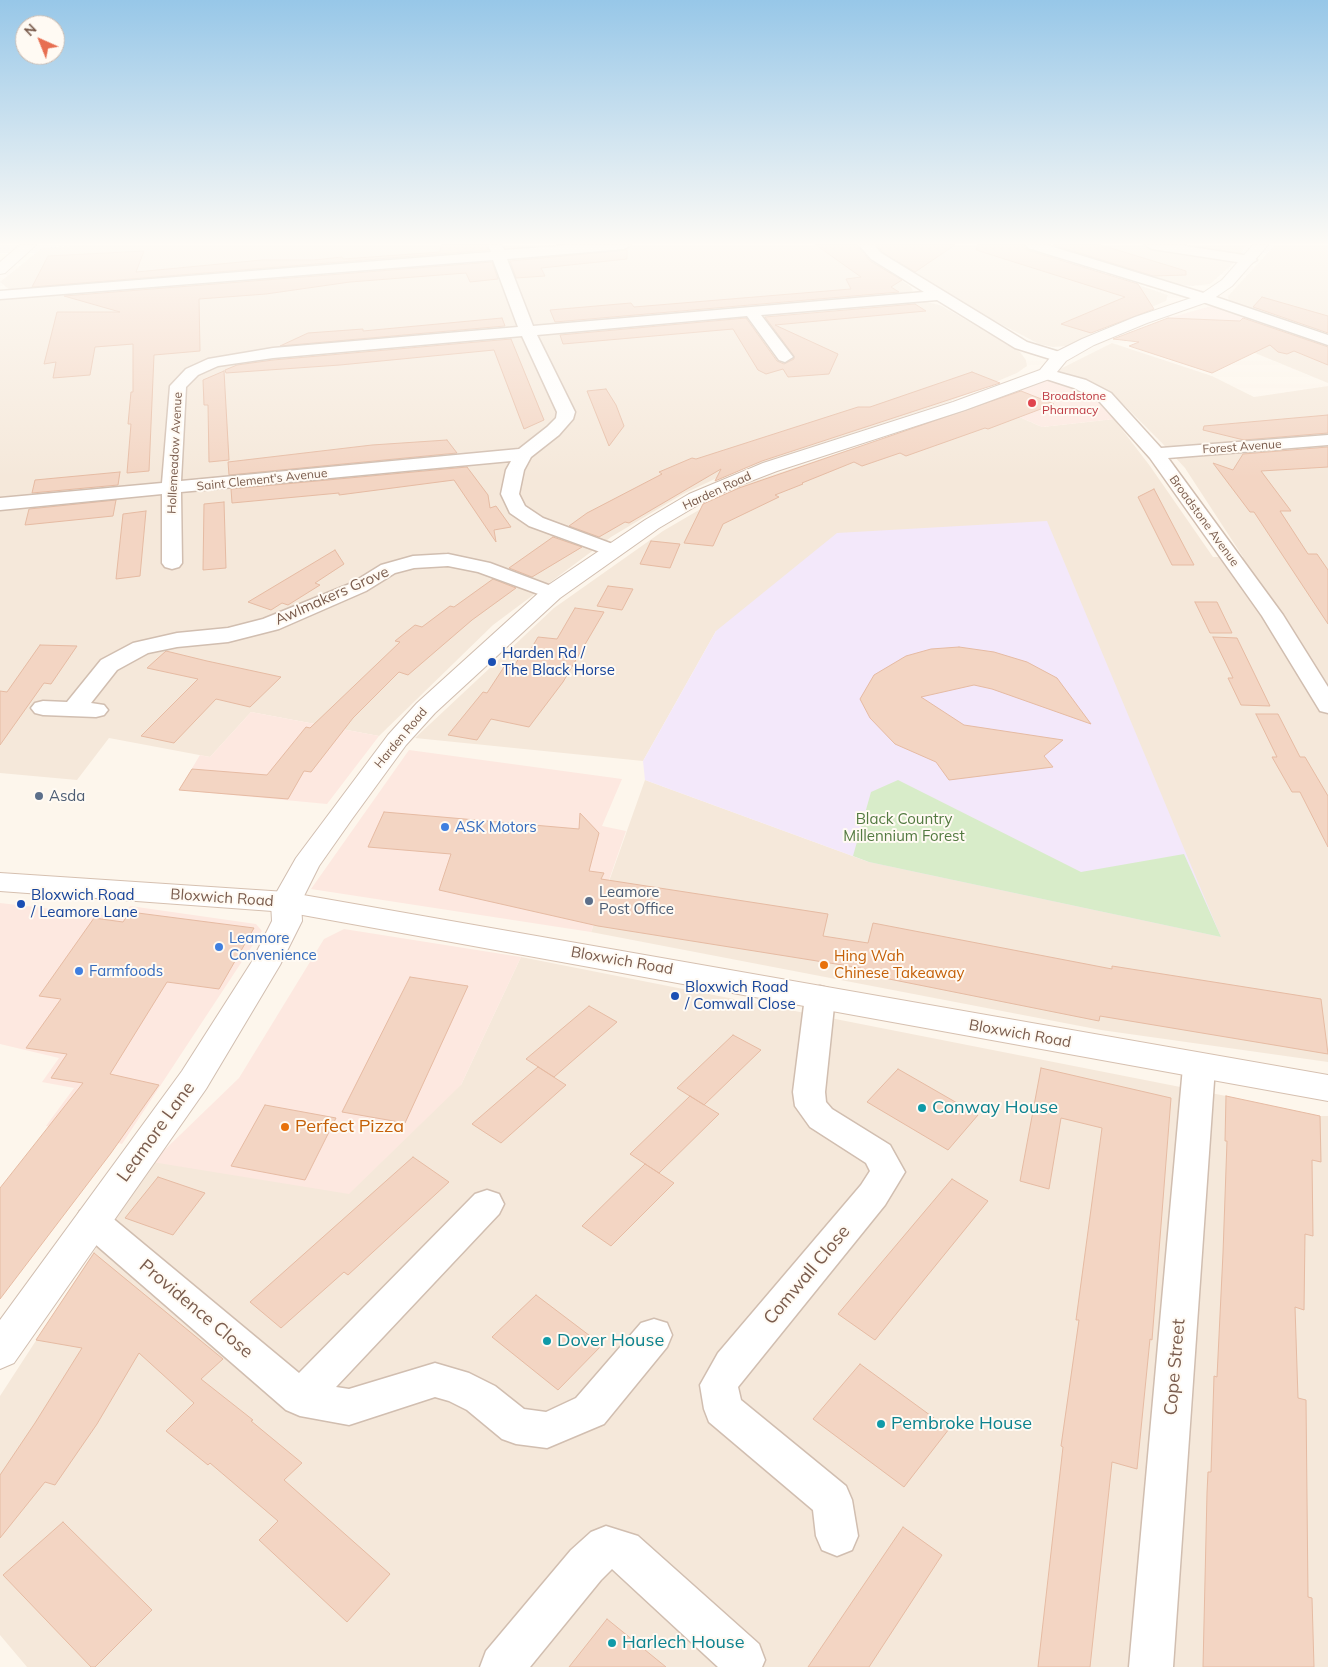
<!DOCTYPE html>
<style>
body{margin:0}
#map{position:relative;width:1328px;height:1667px;overflow:hidden;background:#fdf6ec;font-family:Mulish,sans-serif}
canvas{display:block}
.north{position:absolute;left:15px;top:15px;width:50px;height:50px;box-sizing:border-box;background:#fffaf3;border:1px solid #cabbb1;border-radius:50%;rotate:316deg;font-size:14px;font-weight:700;line-height:20px;text-align:center;color:#7a5c4d}
.north::after{content:'';display:block;margin:auto;width:18px;height:22px;background:#e76f51;clip-path:polygon(50% 0,100% 100%,50% 72%,0 100%)}
</style>
<div id="map">
<canvas width="1328" height="1667"></canvas>
<div class="north">N</div>
</div>
<script>
const ctx = document.querySelector('canvas').getContext('2d');
ctx.lineJoin = 'round';
function fill(path, color) {
  ctx.fillStyle = color;
  ctx.fill(path, 'evenodd');
}
function shape(rows) {
  const path = new Path2D();
  for (const r of rows) {
    path.moveTo(r[0], r[1]);
    for (let i = 2; i < r.length; i += 2) path.lineTo(r[i], r[i + 1]);
  }
  return path;
}
function trace(path, color, width, dash) {
  ctx.strokeStyle = color;
  ctx.lineWidth = width;
  ctx.lineCap = dash ? 'butt' : 'round';
  ctx.setLineDash(dash || []);
  ctx.stroke(path);
}
function write(font, color, halo, rows, align = 'center') {
  ctx.font = font + ' Mulish,sans-serif';
  ctx.lineWidth = 4;
  ctx.setLineDash([]);
  ctx.textBaseline = 'middle';
  ctx.strokeStyle = halo;
  ctx.fillStyle = color;
  for (const [text, x, y, turn = 0] of rows) {
    ctx.save();
    ctx.translate(x, y);
    ctx.rotate((+turn || 0) * Math.PI / 180);
    ctx.textAlign = isNaN(turn) ? turn : align;
    if (halo) ctx.strokeText(text, 0, 0);
    ctx.fillText(text, 0, 0);
    ctx.restore();
  }
}
fill(shape([
 [86,245,856,245,864,255,911,287,913,291,905,294,917,300,940,305,970,322,1020,352,1026,360,1027,366,1017,373,948,402,721,476,683,494,611,537,493,625,379,736,251,712,210,757,109,738,77,780,0,773,0,299,10,290,0,282,42,248],
 [880,245,1018,245,1168,295,1166,301,1104,327,1067,346,1053,347,1039,344,991,319,908,269],
 [1048,245,1247,245,1234,263,1210,284,1192,286,1176,284],
 [1275,245,1328,245,1328,333,1229,302,1228,296],
 [1263,322,1328,336,1328,383,1221,339],
 [1112,343,1212,376,1254,397,1328,386,1328,1062,1101,1030,591,932,645,780,869,862,716,631,643,761,415,738,554,608,663,531,740,486,988,403,1042,427,1114,419,1150,466,1213,557,1243,557,1185,468,1161,442,1113,394,1056,371],
 [521,957,1226,1096,1320,1116,1328,1116,1328,1667,27,1667,0,1635,0,1396,152,1162,461,1085]
]), '#f5e8da');
fill(shape([
 [1211,306,1263,322,1221,339,1162,320],
 [1047,378,1094,397,1114,419,1042,427,988,403],
 [251,712,379,736,327,804,179,790,200,755,210,757],
 [409,750,622,779,602,826,626,831,591,932,311,889],
 [0,903,121,917,130,906,256,924,262,931,122,1144,46,1126,74,1088,42,1082,59,1058,0,1044],
 [344,929,521,957,461,1085,349,1194,152,1162,239,1078,324,939]
]), '#fde8e0');
fill(shape([
 [1047,521,1221,937,869,862,645,780,643,761,716,631,837,533]
]), '#f3e8fa');
fill(shape([
 [898,780,1081,872,1184,854,1221,937,869,862,853,856,871,792]
]), '#d8ecc9');
const building = shape([
 [441,245,486,245,488,250,32,287,48,256,144,251,136,272,262,260,314,260,342,257,343,259,440,252,441,245],
 [816,245,857,245,870,261,902,280,891,287,899,292,555,322,550,310,631,303,634,307,851,289,846,279,861,277,816,245],
 [877,245,955,245,915,272,882,252,877,245],
 [977,245,1024,245,1027,250,1138,284,1154,309,1091,333,1061,324,1125,297,976,250,977,245],
 [1054,245,1101,245,1186,271,1186,275,1153,276,1054,245],
 [627,250,627,259,541,268,545,276,516,278,510,261,627,250],
 [492,262,498,279,470,282,466,273,350,282,266,294,199,299,200,351,154,355,149,471,127,473,131,424,128,424,131,392,133,392,133,344,95,347,90,375,53,378,56,362,44,364,57,312,120,312,64,296,492,262],
 [1262,297,1328,316,1328,333,1253,307,1262,297],
 [915,304,926,311,775,325,838,354,829,374,788,377,783,369,766,374,758,370,733,329,563,344,560,335,746,318,777,361,784,364,794,359,794,356,765,317,915,304],
 [502,318,505,326,280,346,308,333,363,329,363,331,502,318],
 [1168,318,1240,321,1243,318,1328,347,1328,365,1294,351,1287,354,1278,352,1270,345,1212,373,1129,346,1139,342,1113,339,1168,318],
 [511,339,544,420,524,429,494,350,340,365,226,373,225,370,237,365,273,360,511,339],
 [224,371,229,460,209,462,208,405,204,405,203,380,224,371],
 [972,372,1000,383,762,461,715,481,721,469,629,523,625,522,599,537,569,526,587,513,662,474,659,472,692,458,696,459,858,407,870,407,972,372],
 [606,389,616,405,624,426,609,446,587,391,606,389],
 [1021,391,1054,404,988,429,985,428,906,456,900,453,862,466,854,462,802,483,803,484,775,495,779,497,723,524,713,546,684,543,703,504,739,488,1021,391],
 [1328,415,1328,433,1244,440,1203,430,1204,426,1328,415],
 [447,440,457,453,229,475,228,462,372,445,447,440],
 [1328,447,1328,467,1261,471,1291,511,1280,511,1308,554,1317,554,1328,570,1328,624,1254,512,1250,512,1213,463,1233,470,1243,454,1328,447],
 [467,467,488,495,490,508,496,506,511,527,494,530,496,542,454,480,339,495,339,493,232,503,231,489,467,467],
 [120,472,118,485,32,493,35,480,120,472],
 [1154,489,1186,550,1194,565,1172,565,1138,497,1154,489],
 [116,500,113,516,25,525,29,509,116,500],
 [224,502,226,568,203,570,204,504,224,502],
 [146,511,140,576,116,579,123,514,146,511],
 [553,537,582,547,532,577,509,568,553,537],
 [651,541,680,544,670,568,640,564,651,541],
 [335,550,344,564,315,583,320,585,288,605,282,603,271,610,248,602,335,550],
 [493,579,516,588,472,620,408,675,399,672,353,718,311,772,304,771,288,799,179,790,192,769,267,775,306,727,310,728,400,642,395,641,415,625,422,627,450,606,454,607,493,579],
 [608,586,633,589,622,610,597,606,608,586],
 [1195,602,1217,602,1232,633,1210,633,1195,602],
 [575,608,604,612,563,682,529,727,491,719,477,740,448,735,483,692,487,693,504,667,513,668,519,658,525,659,538,637,557,639,575,608],
 [1213,637,1237,638,1270,706,1241,705,1228,678,1233,678,1213,637],
 [40,645,77,646,51,684,44,683,0,745,0,691,7,692,40,645],
 [959,647,994,652,1027,662,1057,678,1091,724,992,689,974,685,921,697,964,725,1063,740,1044,756,1053,767,949,780,936,762,895,744,870,718,860,699,874,675,906,656,931,649,959,647],
 [166,651,207,661,281,677,250,707,216,699,174,743,141,736,198,679,147,668,166,651],
 [1256,714,1278,714,1300,757,1305,757,1328,796,1328,847,1300,792,1292,792,1272,757,1277,757,1256,714],
 [384,812,579,829,580,813,599,833,589,871,604,873,601,879,828,914,823,936,868,943,873,923,1112,969,1112,966,1321,999,1328,1054,1100,1016,1099,1021,859,973,861,968,598,926,439,890,451,854,368,847,384,812],
 [130,912,254,928,219,989,167,982,110,1074,159,1085,111,1153,0,1299,0,1188,83,1083,51,1078,67,1054,26,1048,61,999,39,996,94,918,123,922,130,912],
 [410,977,468,986,405,1123,342,1112,410,977],
 [589,1006,617,1022,554,1077,526,1059,589,1006],
 [733,1035,761,1050,704,1105,677,1088,733,1035],
 [538,1067,566,1085,501,1143,472,1124,538,1067],
 [1041,1068,1171,1098,1152,1340,1150,1339,1137,1469,1112,1462,1090,1667,1038,1667,1063,1447,1061,1446,1079,1320,1076,1320,1102,1128,1061,1118,1049,1189,1020,1181,1041,1068],
 [898,1069,978,1115,948,1150,867,1102,898,1069],
 [690,1096,719,1114,659,1173,630,1154,690,1096],
 [1226,1096,1320,1116,1321,1162,1312,1160,1313,1236,1305,1234,1304,1310,1295,1307,1298,1398,1306,1400,1308,1597,1312,1598,1314,1667,1203,1667,1207,1493,1208,1472,1211,1472,1214,1376,1217,1377,1223,1253,1227,1141,1225,1141,1226,1096],
 [265,1105,336,1118,305,1180,231,1166,265,1105],
 [413,1157,449,1182,348,1275,344,1272,281,1328,250,1302,413,1157],
 [645,1164,674,1183,611,1246,582,1226,645,1164],
 [158,1177,205,1193,173,1235,125,1218,158,1177],
 [952,1179,988,1201,875,1340,838,1314,952,1179],
 [94,1253,223,1359,201,1379,253,1420,251,1421,302,1463,284,1480,390,1574,347,1622,259,1540,278,1521,210,1463,208,1465,166,1431,194,1403,139,1353,97,1424,55,1485,45,1482,0,1538,0,1475,35,1423,82,1348,36,1340,94,1253],
 [536,1295,602,1345,558,1390,492,1337,536,1295],
 [860,1364,949,1429,904,1487,813,1419,860,1364],
 [63,1522,152,1610,95,1667,91,1667,3,1575,63,1522],
 [903,1527,942,1555,869,1667,808,1667,903,1527],
 [607,1619,666,1667,569,1667,607,1619]
]);
fill(building, '#f3d5c3');
trace(building, '#e6bba3', 1);
const minor = shape([
 [488,245,502,245,504,250,572,245,631,245,624,249,507,259,533,326,924,292,871,259,859,245,874,245,881,253,1027,342,1066,354,1068,357,1060,362,1015,348,937,300,761,315,793,357,785,362,779,360,747,316,537,335,575,412,573,419,559,435,531,457,524,470,519,494,525,506,543,518,618,546,621,550,618,554,611,556,529,526,510,513,501,494,506,470,511,461,181,492,182,563,179,567,172,569,165,567,162,563,162,494,0,510,0,498,162,483,170,386,186,369,208,359,273,348,518,327,493,260,0,299,0,291,491,252,488,245],
 [522,336,557,412,556,418,547,427,519,449,181,481,186,387,198,375,218,366,273,358,522,336],
 [1026,245,1047,245,1210,295,1328,335,1328,345,1200,301,1028,248,1026,245],
 [1145,245,1179,245,1250,256,1257,260,1250,264,1152,249,1145,245],
 [1046,369,1086,380,1111,393,1161,448,1328,435,1328,445,1168,458,1283,615,1328,687,1328,713,1320,711,1262,616,1150,458,1099,401,1074,388,1040,377,1038,374,1046,369],
 [448,554,490,563,559,589,563,593,559,597,552,599,478,572,448,566,414,568,395,573,366,591,279,629,228,642,177,647,148,653,117,670,91,703,104,705,108,710,104,715,96,717,43,715,35,713,31,708,35,703,43,701,67,702,101,660,133,643,177,633,228,628,263,619,352,583,381,565,413,556,448,554],
 [820,986,831,989,835,997,825,1092,826,1102,832,1109,890,1145,905,1172,885,1205,738,1387,741,1400,846,1486,852,1500,858,1536,852,1550,837,1556,822,1550,816,1536,813,1510,709,1422,704,1409,700,1385,718,1353,861,1185,870,1171,866,1163,810,1127,795,1106,793,1092,805,997,809,989,820,986],
 [1199,1055,1210,1059,1215,1067,1173,1667,1129,1667,1183,1067,1188,1059,1199,1055],
 [487,1190,499,1194,504,1204,499,1214,336,1387,349,1389,435,1363,469,1373,495,1386,524,1409,546,1412,576,1398,641,1323,654,1319,667,1323,672,1335,667,1347,604,1424,547,1448,516,1444,502,1439,467,1410,449,1401,435,1397,349,1425,300,1416,286,1410,80,1231,75,1221,80,1211,92,1207,104,1211,299,1373,475,1194,487,1190],
 [606,1526,638,1536,759,1644,765,1660,762,1667,718,1667,612,1569,601,1580,530,1667,480,1667,486,1651,571,1550,591,1532,606,1526]
]);
const tertiary = shape([
 [20,245,36,245,5,273,0,274,0,262,20,245],
 [1253,245,1268,245,1232,286,1210,301,1147,323,1094,345,1066,361,1052,378,965,410,777,471,738,486,703,502,659,528,560,598,435,713,406,745,352,819,319,866,301,902,302,921,280,965,206,1089,14,1363,0,1369,0,1320,182,1071,251,963,272,921,271,902,296,858,388,735,417,703,544,588,645,520,689,494,763,463,953,402,1040,370,1054,353,1082,339,1135,317,1200,295,1222,280,1253,245]
]);
const secondary = shape([
 [0,873,286,892,1328,1075,1328,1101,286,912,0,891,0,873]
]);
trace(minor, '#d1beb0', 3);
trace(tertiary, '#d1beb0', 2);
trace(secondary, '#d6c0b0', 2);
fill(minor, '#fff');
fill(tertiary, '#fff');
fill(secondary, '#fff');
const sky = ctx.createLinearGradient(0, 0, 0, 478);
sky.addColorStop(0, '#97c7e8');
sky.addColorStop(0.51, '#fefbf6');
sky.addColorStop(1, '#fefbf600');
ctx.fillStyle = sky;
ctx.fillRect(0, 0, 1328, 478);
for (const [x, y, r, color] of [
 [1032,403,5,"#e0444e"],
 [492,662,5,"#1a4fb4"],
 [39,796,5,"#5c6f8a"],
 [445,827,5,"#3f7fe0"],
 [589,901,5,"#5c6f8a"],
 [21,904,5,"#1a4fb4"],
 [219,947,5,"#3f7fe0"],
 [824,965,5,"#e8710a"],
 [79,971,5,"#3f7fe0"],
 [675,996,5,"#1a4fb4"],
 [922,1108,5,"#0f9aa8"],
 [285,1127,5,"#e8710a"],
 [547,1341,5,"#0f9aa8"],
 [881,1424,5,"#0f9aa8"],
 [612,1643,5,"#0f9aa8"]
]) {
  const dot = new Path2D();
  dot.arc(x, y, r, 0, 2 * Math.PI);
  ctx.fillStyle = color;
  ctx.fill(dot);
  trace(dot, '#fffaf3', 2);
}
write('12px', '#be3a42', '#fffaf3', [
 ["Broadstone",1042,396],
 ["Pharmacy",1042,410]
], 'left');
write('12px', '#7a5c4d', '#fffaf3', [
 ["Forest Avenue",1242,447,-4],
 ["Hollemeadow Avenue",175,453,-87],
 ["Saint Clement's Avenue",262,480,-6],
 ["Harden Road",717,491,-25],
 ["Broadstone Avenue",1204,521,54],
 ["Harden Road",401,738,-50]
]);
write('15px', '#7a5c4d', '#fffaf3', [
 ["Awlmakers Grove",332,596,-24],
 ["Bloxwich Road",222,898,4],
 ["Bloxwich Road",622,961,10],
 ["Bloxwich Road",1020,1034,10]
]);
write('15px', '#164399', '#fffaf3', [
 ["Harden Rd /",502,653],
 ["The Black Horse",502,670],
 ["Bloxwich Road",31,895],
 ["/ Leamore Lane",31,912],
 ["Bloxwich Road",685,987],
 ["/ Comwall Close",685,1004]
], 'left');
write('15px', '#4e5e75', '#fffaf3', [
 ["Asda",49,796],
 ["Leamore",599,892],
 ["Post Office",599,909]
], 'left');
write('15px', '#537a41', '#fffaf3', [
 ["Black Country",904,819],
 ["Millennium Forest",904,836]
]);
write('15px', '#366cbe', '#fffaf3', [
 ["ASK Motors",455,827],
 ["Leamore",229,938],
 ["Convenience",229,955],
 ["Farmfoods",89,971]
], 'left');
write('15px', '#c56008', '#fffaf3', [
 ["Hing Wah",834,956],
 ["Chinese Takeaway",834,973]
], 'left');
write('18px', '#0d838f', '#fffaf3', [
 ["Conway House",932,1108],
 ["Dover House",557,1341],
 ["Pembroke House",891,1424],
 ["Harlech House",622,1643]
], 'left');
write('18px', '#c56008', '#fffaf3', [
 ["Perfect Pizza",295,1127]
], 'left');
write('18px', '#7a5c4d', '#fffaf3', [
 ["Leamore Lane",156,1132,-54],
 ["Comwall Close",807,1275,-50],
 ["Providence Close",196,1309,40],
 ["Cope Street",1175,1367,-85]
]);
</script>
